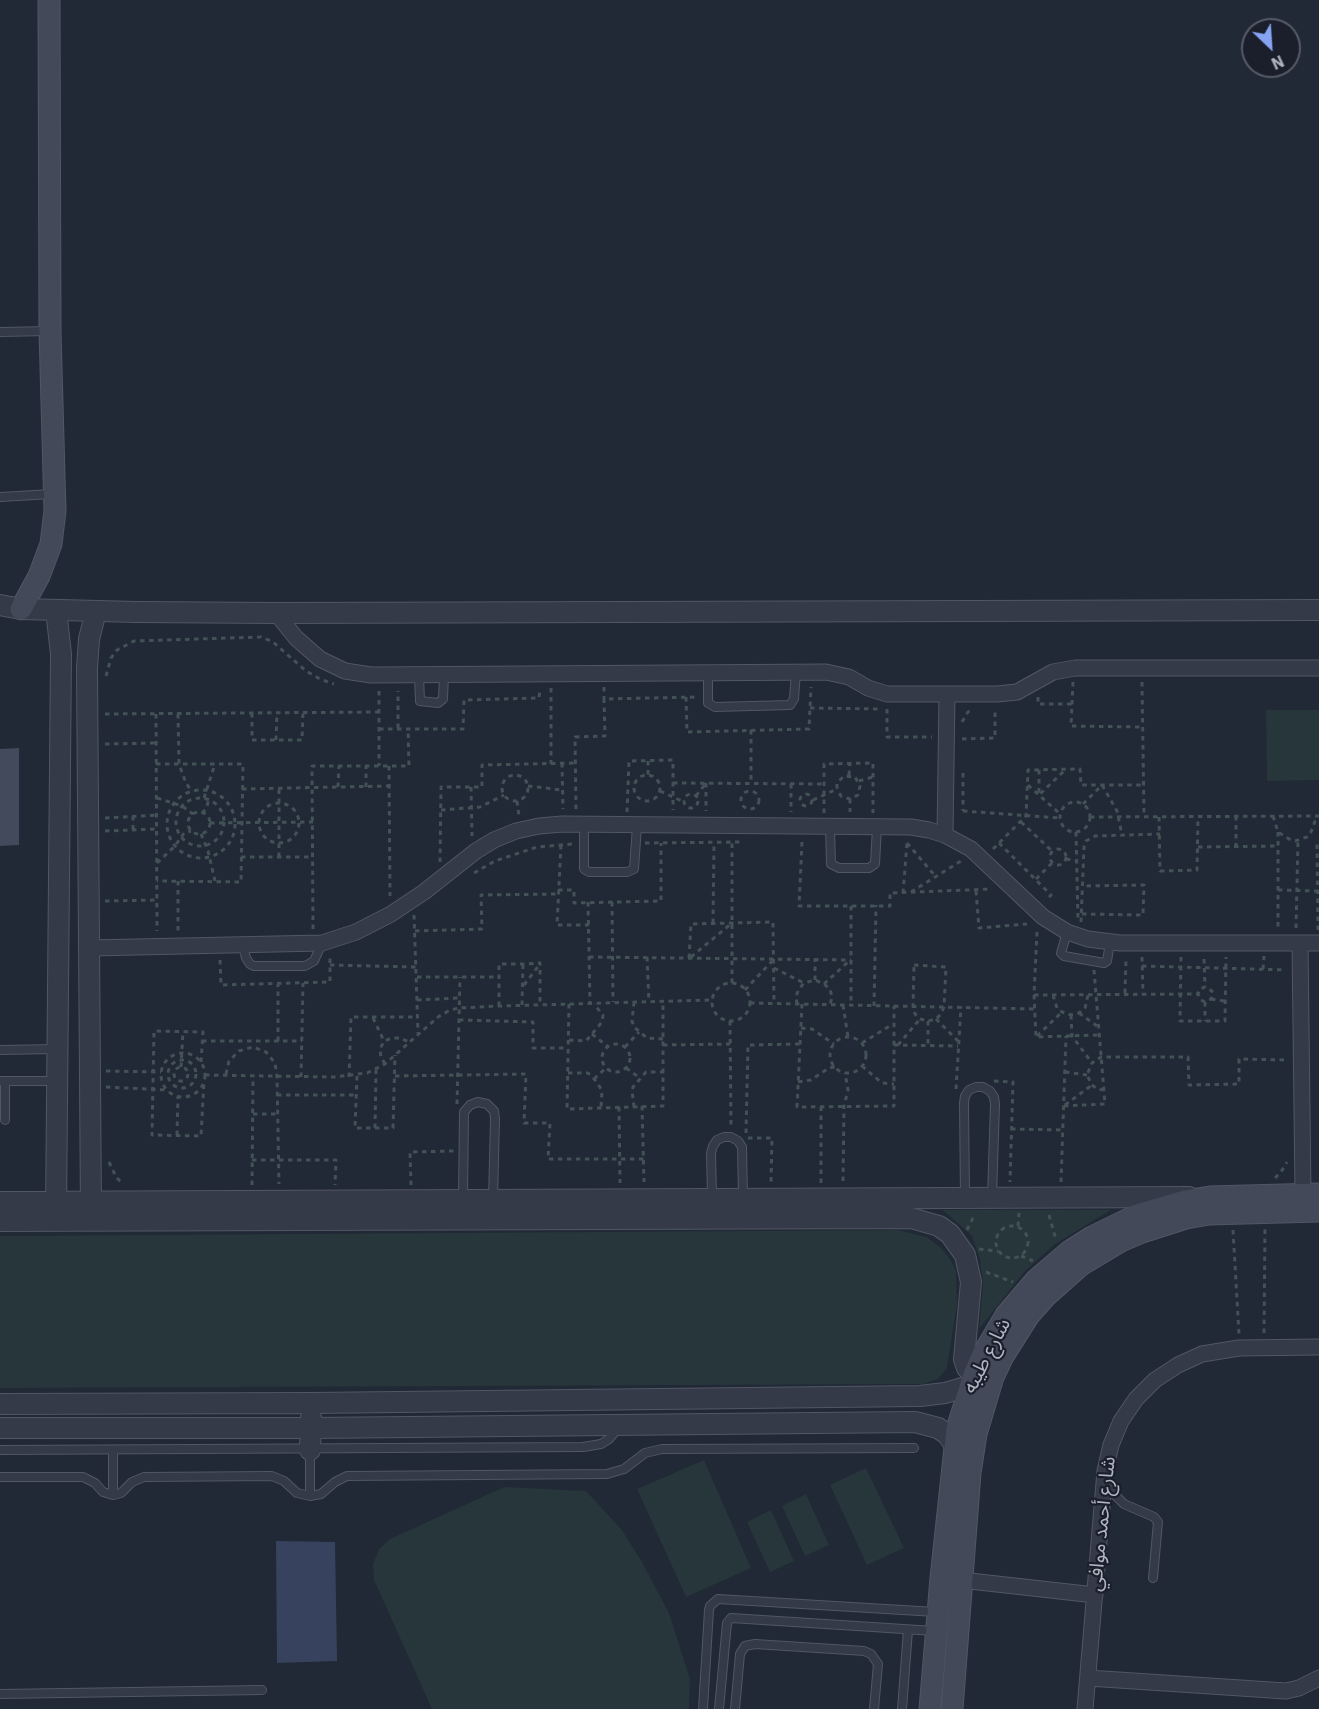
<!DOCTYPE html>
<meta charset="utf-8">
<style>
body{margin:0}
#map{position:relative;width:1319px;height:1709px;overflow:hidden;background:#212836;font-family:"IBM Plex Sans",sans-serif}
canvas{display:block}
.north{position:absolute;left:1241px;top:18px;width:60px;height:60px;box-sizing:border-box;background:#1a1f2b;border:2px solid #565b68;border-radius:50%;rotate:155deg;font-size:16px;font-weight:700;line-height:24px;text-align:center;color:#afb4c3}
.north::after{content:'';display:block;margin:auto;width:21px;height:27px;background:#86a4f1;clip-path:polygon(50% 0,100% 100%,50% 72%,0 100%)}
</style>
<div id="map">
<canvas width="1319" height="1709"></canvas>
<div class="north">N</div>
</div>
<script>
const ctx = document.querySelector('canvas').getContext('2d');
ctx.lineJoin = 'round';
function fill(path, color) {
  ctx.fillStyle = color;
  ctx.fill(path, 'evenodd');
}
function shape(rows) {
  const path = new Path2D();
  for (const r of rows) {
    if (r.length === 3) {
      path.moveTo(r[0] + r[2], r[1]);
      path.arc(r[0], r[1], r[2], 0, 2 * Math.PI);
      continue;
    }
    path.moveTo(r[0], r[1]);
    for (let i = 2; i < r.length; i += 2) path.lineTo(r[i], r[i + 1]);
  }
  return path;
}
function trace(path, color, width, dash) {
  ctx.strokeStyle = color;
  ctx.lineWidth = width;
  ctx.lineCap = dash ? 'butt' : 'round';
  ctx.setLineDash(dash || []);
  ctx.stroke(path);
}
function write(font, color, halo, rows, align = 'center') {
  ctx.font = font + ' "IBM Plex Sans","Noto Sans Arabic",sans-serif';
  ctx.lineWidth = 4.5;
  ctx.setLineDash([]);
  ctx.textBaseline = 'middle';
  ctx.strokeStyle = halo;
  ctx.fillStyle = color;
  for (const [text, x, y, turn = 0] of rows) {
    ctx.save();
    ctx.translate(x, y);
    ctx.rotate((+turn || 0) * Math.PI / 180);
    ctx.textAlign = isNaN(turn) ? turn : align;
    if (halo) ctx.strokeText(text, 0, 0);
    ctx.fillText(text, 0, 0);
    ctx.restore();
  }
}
fill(shape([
 [1266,710,1319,710,1319,780,1267,781],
 [943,1210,1111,1210,1055,1244,1025,1271,979,1329,983,1284,980,1259,972,1236],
 [898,1230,927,1237,941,1248,950,1259,956,1271,957,1304,947,1368,938,1379,924,1384,0,1388,0,1236],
 [704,1460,751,1568,686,1597,637,1489],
 [866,1468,904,1548,867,1565,830,1485],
 [504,1487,586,1491,622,1530,642,1562,669,1613,690,1679,689,1709,432,1709,374,1580,373,1564,379,1549,390,1539],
 [806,1494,829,1545,805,1556,782,1506],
 [771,1510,794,1561,770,1572,747,1522]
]), '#26363a');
fill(shape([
 [276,1541,335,1542,337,1661,277,1663]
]), '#37435e');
fill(shape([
 [19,748,19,845,0,846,0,749]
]), '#424a5b');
const service = shape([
 [0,332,49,331],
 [0,497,52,494],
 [708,672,708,703,715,707,790,705,794,699,796,672],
 [419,675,420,701,438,703,443,699,444,674],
 [584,824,584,869,589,872,627,872,634,869,637,826],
 [830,827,831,864,839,868,869,868,875,864,877,827],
 [1067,932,1061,953,1064,956,1104,963,1107,961,1110,943],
 [243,946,246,958,250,964,254,966,305,966,314,961,322,943],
 [0,1050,56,1049],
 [0,1081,55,1081],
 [5,1120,5,1081],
 [712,1197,711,1153,713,1146,717,1140,724,1137,731,1137,738,1141,742,1147,743,1198],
 [965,1197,964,1103,965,1096,969,1090,976,1087,983,1087,990,1091,994,1097,995,1104,992,1197],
 [463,1198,464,1112,470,1105,478,1102,487,1104,494,1111,495,1119,493,1199],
 [0,1450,583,1447,601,1444,609,1439,618,1428],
 [113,1450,113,1495],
 [0,1477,83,1477,95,1483,103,1492,113,1495,121,1493,132,1482,144,1477,272,1476,284,1481,297,1493,310,1496,321,1494,335,1482,347,1476,607,1474,624,1469,645,1453,662,1449,914,1448],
 [1105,1485,1124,1504,1154,1517,1158,1522,1153,1578],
 [310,1496,310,1450],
 [0,1694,262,1690],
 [703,1709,709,1610,710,1606,718,1599,936,1612],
 [719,1709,727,1623,731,1618,935,1631],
 [735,1709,740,1654,745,1646,755,1644,864,1651,871,1654,878,1664,874,1709],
 [902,1709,908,1630]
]);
const minor = shape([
 [276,613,296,638,320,659,345,671,371,675,826,672,849,677,868,688,887,694,997,694,1017,692,1053,672,1075,668,1319,668],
 [945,835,947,694],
 [1300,943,1303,1194],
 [90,948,322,943,356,932,391,914,424,892,476,851,494,840,516,831,539,826,562,824,911,827,929,830,945,835,971,849,1043,917,1067,932,1088,939,1120,943,1319,943],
 [952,1579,1095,1595],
 [1088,1678,1286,1691,1299,1688,1319,1678],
 [1085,1709,1105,1471,1111,1445,1121,1421,1136,1399,1155,1380,1178,1365,1202,1354,1239,1348,1319,1347]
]);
const tertiary = shape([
 [0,605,21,609,137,612,276,613,1319,610],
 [56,610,61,654,56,1213],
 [0,1202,1189,1197],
 [91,1214,87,668,89,639,96,611],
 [0,1221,911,1218,939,1226,950,1234,965,1255,971,1282,964,1359,967,1368,974,1375],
 [0,1404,311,1403,920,1396,945,1393,969,1386],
 [0,1428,310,1428,915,1422,938,1428,947,1434,954,1444],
 [310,1450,311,1417]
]);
const secondary = shape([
 [21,609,39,576,51,544,55,511,50,331,49,0],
 [930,1709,941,1578,957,1429,974,1375,983,1354,1006,1315,1036,1280,1070,1251,1092,1237,1137,1215,1185,1201,1210,1197,1319,1194],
 [952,1709,970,1473,976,1434,993,1377,1003,1356,1029,1315,1045,1297,1081,1265,1121,1241,1142,1232,1186,1218,1209,1214,1319,1211]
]);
trace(service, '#525764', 10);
trace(minor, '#525764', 17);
trace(tertiary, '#525764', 22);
trace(secondary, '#525764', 23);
trace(shape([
 [106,676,111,658,117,650,134,641,261,637,273,642,306,671,320,679,334,684],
 [1073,682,1071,726,1143,727],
 [1142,682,1144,816],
 [604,687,604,699],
 [551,688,551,764],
 [379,691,379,766],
 [686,697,687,732,809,729,811,687],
 [1038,697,1038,704,1072,704],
 [810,708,882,709],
 [887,709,887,737,932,737],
 [252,713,252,740,302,740,303,713],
 [105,714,379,712],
 [156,714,157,931],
 [178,714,179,764,186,783,192,792],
 [962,722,968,712,973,709],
 [398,728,398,691],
 [379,729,463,729,464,700,539,698,540,688],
 [751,730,751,783],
 [962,739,995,738,995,709],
 [276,740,277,713],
 [105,744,156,743],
 [648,761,648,775],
 [562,763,563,809],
 [156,764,243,764,241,882,157,881],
 [389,766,390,896],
 [1039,770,1039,795,1064,771],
 [963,773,963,811],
 [515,788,13],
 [849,775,850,763],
 [647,788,13],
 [859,781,873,777],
 [673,783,824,784],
 [706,783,706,811],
 [791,784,791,812],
 [1028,785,1060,814],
 [528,786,562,790],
 [338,787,339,766],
 [366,787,366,766],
 [471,787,472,836],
 [242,789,389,786],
 [201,824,34],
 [750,800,9],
 [660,791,684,802],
 [806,800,6],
 [691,801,7],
 [696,796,706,783],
 [157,798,182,806,193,814],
 [204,798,215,764],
 [200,822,24],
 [850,799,850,812],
 [813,800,837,789,837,783,844,776,855,777,860,786,858,795,850,799,841,796,837,789],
 [517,801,519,816],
 [1075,817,15],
 [279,823,20],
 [1083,804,1102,785,1117,811,1122,835],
 [576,809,575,737,605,736,604,699,697,697],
 [441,810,480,807,504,795],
 [963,811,1060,818],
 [627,812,629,761,673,760,673,810],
 [199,823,11],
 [202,813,206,809,209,799],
 [824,813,824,764,873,763,873,813],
 [133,816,133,830],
 [1236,816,1236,846],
 [1273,816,1278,832,1289,839,1295,841,1307,837,1311,832,1317,816],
 [1090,817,1319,816],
 [1159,817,1160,871,1197,870,1198,817],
 [105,818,157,815],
 [1021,822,1052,851],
 [210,823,313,822],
 [105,831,157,829],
 [1076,832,1078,920],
 [1278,832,1278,929],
 [201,834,208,851,215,881],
 [802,842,799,906,890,906,890,893,992,889],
 [645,843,741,842],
 [907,843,936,877],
 [999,843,1051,895,1046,900],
 [561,845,557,925,589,925],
 [1198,847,1278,846],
 [1058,857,8],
 [993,849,1026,816,1028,770,1080,769,1081,785,1144,785],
 [241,857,313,857],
 [279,857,279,788],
 [1066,859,1077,861],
 [440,862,441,787,482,787,482,765,575,763],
 [157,863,175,846,184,833,191,831],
 [474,873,495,861,537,847,573,844],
 [1036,879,1052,863],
 [178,881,178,933],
 [558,890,574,890,574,903,661,901,661,843],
 [1278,890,1317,891],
 [976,891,979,928,1027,924],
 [911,892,961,861],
 [903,893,907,843],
 [105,901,157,900],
 [588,902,590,1003],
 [612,902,613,1002],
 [851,906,851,1005],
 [1082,914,1143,915,1144,885,1083,886],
 [414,915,418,1033],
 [1081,922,1084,847,1086,841,1095,836,1160,834],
 [713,923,714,842],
 [1296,928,1298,840],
 [313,929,312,766,409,766,408,728],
 [1318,930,1317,844,1319,844],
 [415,931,482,929,481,895,558,894],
 [1037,932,1034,995,1036,1037,1099,1035],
 [589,957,851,960],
 [647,957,649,1002],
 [691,957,732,923],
 [1142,957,1143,994],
 [1181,957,1180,1021,1225,1021,1226,957],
 [689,958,691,924,773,922,774,1004],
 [1204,959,1205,987],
 [220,960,221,985,330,982,330,956],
 [330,965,416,967],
 [914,965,946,967,944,1007,941,1014,936,1019,928,1021,920,1019,915,1014,913,1006,914,965],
 [1142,966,1286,970],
 [774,968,804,983],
 [1263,969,1264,956],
 [417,977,499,977],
 [815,980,815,959],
 [732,983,732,842],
 [731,1002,19],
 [824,984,849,961],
 [524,985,540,964],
 [745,990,774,959],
 [1125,993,1126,958],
 [1034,995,1198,994,1200,989,1205,987,1212,991,1213,995,1211,999,1205,1002,1201,1000,1198,994],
 [1053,995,1057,1008,1062,1012,1071,1015,1079,1013,1085,1008,1088,995],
 [1211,999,1224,1001],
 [417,1000,459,998],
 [634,1002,632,1021,634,1027,647,1038,663,1039],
 [1205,1002,1205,1021],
 [750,1003,1035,1009],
 [569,1004,567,1109,663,1106,663,1002],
 [797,1004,796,996,799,989,804,983,815,980,824,984,830,989,832,997,830,1005],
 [802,1004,797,1107,894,1106,894,1006],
 [522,1005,523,964],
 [843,1005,848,1037],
 [499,1006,499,964,523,964,540,963,540,1005],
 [874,1006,876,905],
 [1079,1013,1097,1026],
 [1071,1015,1072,1036,1092,1063],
 [373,1018,384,1041],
 [936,1019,958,1041],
 [459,1020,533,1022,533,1048,568,1048],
 [730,1021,731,1127],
 [928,1021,928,1046],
 [801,1028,812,1029,834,1044],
 [592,1034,607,1046],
 [1037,1036,1062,1012],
 [848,1055,18],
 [569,1040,586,1041,602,1022,603,1015,594,1004],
 [202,1041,302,1041],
 [278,1041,278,984],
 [862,1043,893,1024],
 [616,1058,14],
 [663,1045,730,1044],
 [894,1045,958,1046],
 [898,1045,920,1019],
 [625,1047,639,1032],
 [183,1075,22],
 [182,1074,14],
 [201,1062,203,1032,154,1031,152,1135,201,1136,204,1081],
 [385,1064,381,1057,380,1049,384,1041,392,1038,400,1038,409,1042],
 [862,1066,882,1083,894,1084],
 [181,1074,7],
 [181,1067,183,1031],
 [626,1068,640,1078],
 [106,1071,161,1072],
 [1065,1072,1087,1075],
 [568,1073,588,1073,597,1082,602,1091,601,1108],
 [226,1074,229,1061,239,1051,253,1047,266,1052,275,1063,277,1077,279,1184],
 [205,1075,334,1077,367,1073,385,1064,438,1017,450,1010,459,1008,499,1006,712,1000],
 [357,1076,355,1128,393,1128,395,1055],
 [395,1076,526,1074,524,1123,550,1123,548,1159,644,1159],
 [301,1077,303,983],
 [349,1077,351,1017,418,1017],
 [594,1079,606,1068],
 [994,1081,1013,1082,1010,1182],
 [798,1082,811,1080,829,1068,835,1067],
 [106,1087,167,1090],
 [956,1089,961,1007],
 [1104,1090,1097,1089,1092,1085,1087,1075,1092,1063,1101,1057,1188,1057,1189,1085,1239,1084,1239,1059,1287,1060],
 [277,1095,355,1095],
 [457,1104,460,977],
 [1065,1105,1092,1085],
 [642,1106,644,1182],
 [1064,1106,1105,1104,1094,970],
 [619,1107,620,1183],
 [634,1107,632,1091,633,1087,646,1072,664,1072],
 [253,1114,278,1114],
 [375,1128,376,1070],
 [1011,1129,1063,1130],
 [746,1133,748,1045,800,1044],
 [177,1135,178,1096],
 [748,1138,772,1138,771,1183],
 [252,1160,336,1160,335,1185],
 [109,1162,116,1177,123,1184],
 [1275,1178,1281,1172,1287,1162],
 [843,1181,844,1106,848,1090,845,1073],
 [1061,1182,1066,1036],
 [821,1183,821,1107],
 [252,1185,253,1076],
 [411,1185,410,1152,454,1151],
 [1049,1215,1056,1240],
 [1012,1242,16],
 [1018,1226,1019,1213],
 [967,1230,975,1214],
 [1233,1230,1239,1334],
 [979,1249,998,1251],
 [1021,1256,1033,1261],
 [986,1272,1013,1282],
 [1264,1333,1265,1228]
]), '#435256', 3, [4.5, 4.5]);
trace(service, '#343a47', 8);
trace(minor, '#343a47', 15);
trace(tertiary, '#343a47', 20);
trace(secondary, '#434959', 21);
write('20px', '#afb4c3', '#1a1f2b', [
 ["شارع طيبه",987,1356,-63],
 ["شارع أحمد موافي",1102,1524,-84]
]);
</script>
